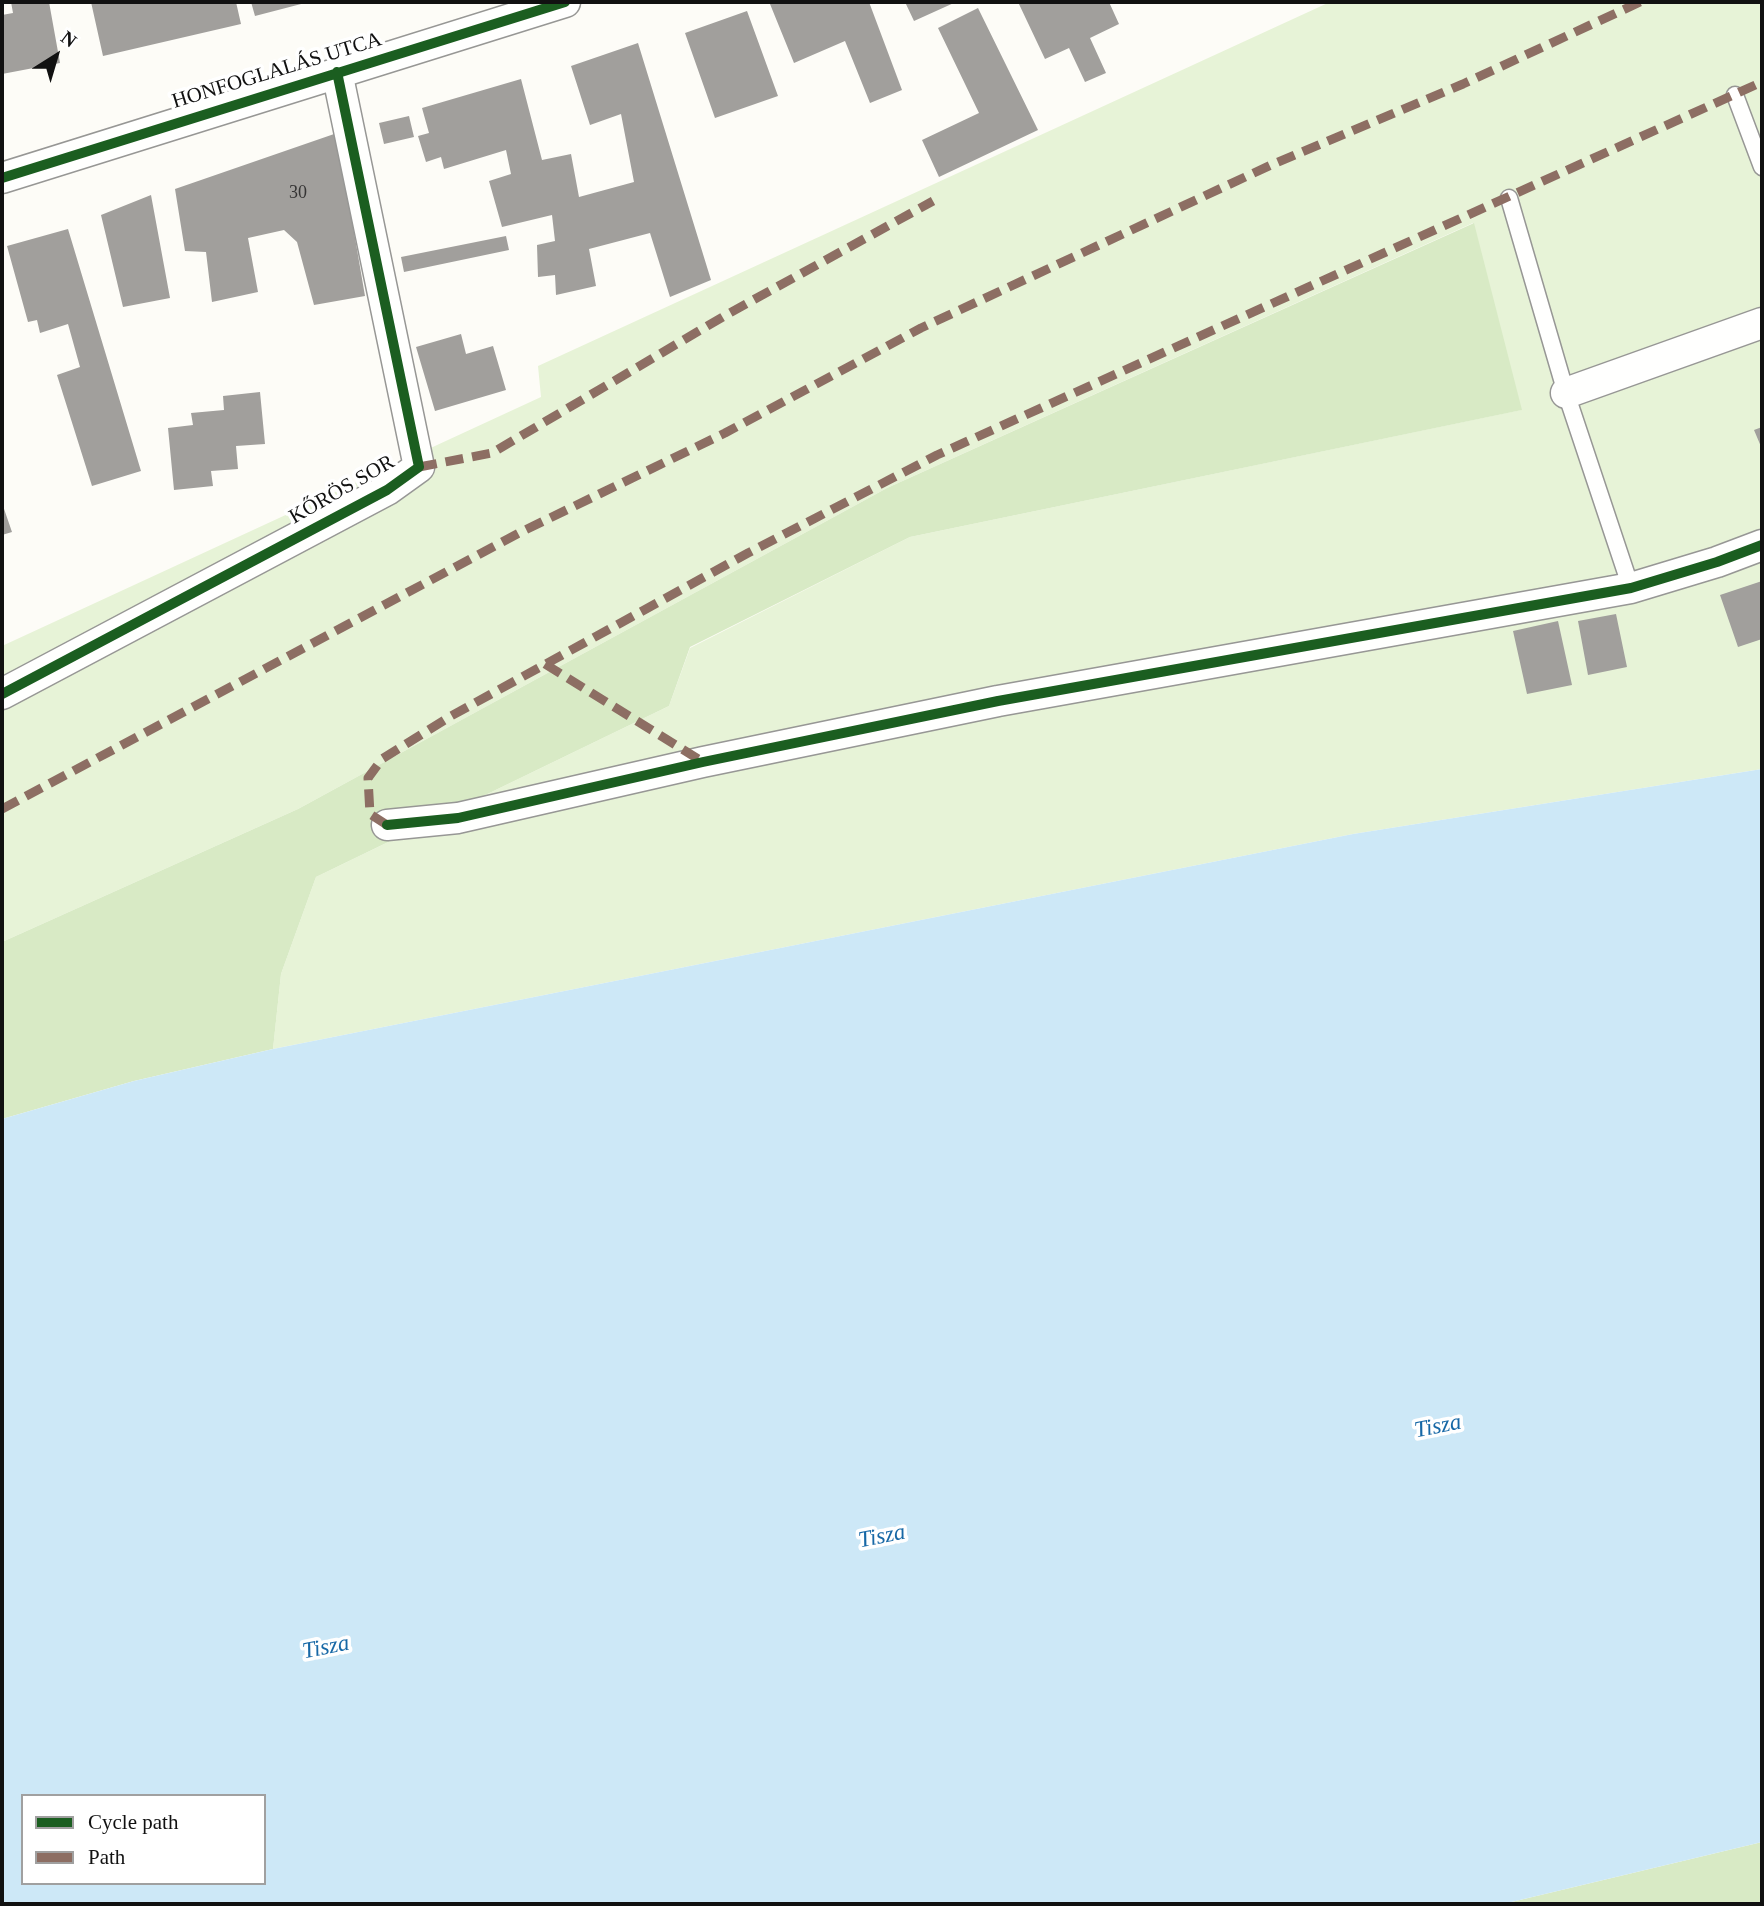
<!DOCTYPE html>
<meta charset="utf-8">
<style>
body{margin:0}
#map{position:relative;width:1764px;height:1906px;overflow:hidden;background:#fdfcf7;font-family:Georgia,serif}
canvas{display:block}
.frame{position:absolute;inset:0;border:4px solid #111;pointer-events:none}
.legend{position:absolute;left:21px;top:1794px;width:245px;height:91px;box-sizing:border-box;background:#fff;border:2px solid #a0a0a0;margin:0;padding:9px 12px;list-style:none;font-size:21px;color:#111}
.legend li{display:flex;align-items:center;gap:14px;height:35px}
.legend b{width:35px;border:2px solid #a0a0a0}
.north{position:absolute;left:21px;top:21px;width:70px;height:70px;-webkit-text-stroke:5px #fff;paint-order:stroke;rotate:37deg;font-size:19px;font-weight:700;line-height:28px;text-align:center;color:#111}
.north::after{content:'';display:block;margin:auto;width:24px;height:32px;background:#111;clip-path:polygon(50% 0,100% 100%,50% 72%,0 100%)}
</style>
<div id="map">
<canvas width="1764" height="1906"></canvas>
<div class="frame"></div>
<ul class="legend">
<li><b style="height:9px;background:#1b5e20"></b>Cycle path</li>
<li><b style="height:9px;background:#8d6e63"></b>Path</li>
</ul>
<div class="north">N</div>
</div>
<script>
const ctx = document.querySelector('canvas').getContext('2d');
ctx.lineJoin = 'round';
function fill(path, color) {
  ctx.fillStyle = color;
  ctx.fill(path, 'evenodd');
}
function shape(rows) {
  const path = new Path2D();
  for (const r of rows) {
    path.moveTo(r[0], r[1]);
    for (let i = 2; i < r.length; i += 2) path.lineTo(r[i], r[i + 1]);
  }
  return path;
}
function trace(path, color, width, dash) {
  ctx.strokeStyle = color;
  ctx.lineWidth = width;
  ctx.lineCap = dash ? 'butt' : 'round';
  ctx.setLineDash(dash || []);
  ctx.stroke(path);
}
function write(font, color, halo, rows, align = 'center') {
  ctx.font = font + ' Georgia,serif';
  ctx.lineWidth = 7;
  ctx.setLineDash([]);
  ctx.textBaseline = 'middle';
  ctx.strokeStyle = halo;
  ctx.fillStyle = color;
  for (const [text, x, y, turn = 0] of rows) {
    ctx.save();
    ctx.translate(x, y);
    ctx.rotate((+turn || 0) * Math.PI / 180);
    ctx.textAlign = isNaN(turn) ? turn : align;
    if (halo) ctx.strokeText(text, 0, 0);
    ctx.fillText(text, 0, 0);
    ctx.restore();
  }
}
fill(shape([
 [1330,2,1762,2,1762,769,1353,834,273,1049,281,974,316,877,669,706,690,648,910,537,1521,410,1473,223,887,488,298,809,2,942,2,646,541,397,538,366]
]), '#e7f3d7');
fill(shape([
 [1474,223,1522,410,910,537,690,647,669,706,316,877,281,974,273,1049,134,1081,2,1119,2,942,298,809,887,488],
 [1762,1842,1762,1904,1503,1904]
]), '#d8eac5');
fill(shape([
 [1762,769,1762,1842,1503,1904,2,1904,2,1119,134,1081,273,1049,1353,834],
 [23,1796,264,1796,264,1883,23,1883]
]), '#cde8f7');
fill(shape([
 [11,2,49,2,60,63,2,74,2,15,13,13],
 [91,2,236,2,241,24,103,56],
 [251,2,305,2,305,3,255,16],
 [775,2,869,2,902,90,870,103,845,41,794,63,770,4],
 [905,2,956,2,914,21],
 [1018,2,1109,2,1119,24,1090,38,1106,73,1085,82,1069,48,1045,59],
 [978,8,1038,130,939,177,922,140,979,113,938,28],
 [747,11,778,96,715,118,685,33],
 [638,43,711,280,670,297,650,233,589,249,596,286,556,295,555,275,538,277,537,245,555,241,552,215,502,227,489,181,511,174,506,150,444,169,441,157,426,162,418,136,429,133,422,108,521,79,542,160,571,154,579,197,634,182,621,114,590,125,571,66],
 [409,116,414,137,384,144,379,123],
 [337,133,365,296,314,305,297,242,284,230,248,238,258,292,212,302,206,252,185,251,175,189],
 [151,195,170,298,123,307,101,215],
 [68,229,141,471,92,486,57,375,80,367,68,324,40,333,37,320,28,322,7,246],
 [506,236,509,250,404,272,401,257],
 [461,334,466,354,493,346,506,390,435,411,416,347],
 [260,392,265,444,236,446,238,469,211,471,213,486,174,490,168,428,193,425,191,413,224,410,223,396],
 [1762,427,1762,449,1754,430],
 [2,503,12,532,2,535],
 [1762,581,1762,639,1738,647,1720,595],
 [1616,614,1627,667,1588,675,1578,621],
 [1558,621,1572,685,1527,694,1513,631]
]), '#a19f9c');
const lane = shape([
 [1735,95,1762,167],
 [1509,198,1566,393,1631,588]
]);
const street = shape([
 [2,178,565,2],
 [1566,393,1762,323],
 [2,694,387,490,419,467,337,72],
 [387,825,458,818,703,762,998,701,1631,588,1717,562,1762,545]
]);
trace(lane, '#979795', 19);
trace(street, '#979795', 33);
trace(lane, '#fffffe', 16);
trace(street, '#fffffe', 30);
trace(shape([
 [419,467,492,453,726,315,933,201],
 [545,664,703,762],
 [2,809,519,533,725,433,921,328,1271,165,1463,84,1640,2],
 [387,825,370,814,368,778,382,759,451,716,748,553,937,455,1762,82]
]), '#8d6e63', 9, [18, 9]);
trace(shape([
 [2,178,565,2],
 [2,694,387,490,419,467,337,72],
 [387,825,458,818,703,762,998,701,1631,588,1717,562,1762,545]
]), '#1b5e20', 10);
write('18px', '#353434', null, [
 ["30",298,193]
]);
write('21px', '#111', '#fff', [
 ["HONFOGLALÁS UTCA",277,71,-17],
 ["KŐRÖS SOR",342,490,-30]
]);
write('italic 23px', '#1768a6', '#fff', [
 ["Tisza",1438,1427,-11],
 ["Tisza",882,1537,-11],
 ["Tisza",326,1648,-11]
]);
</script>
